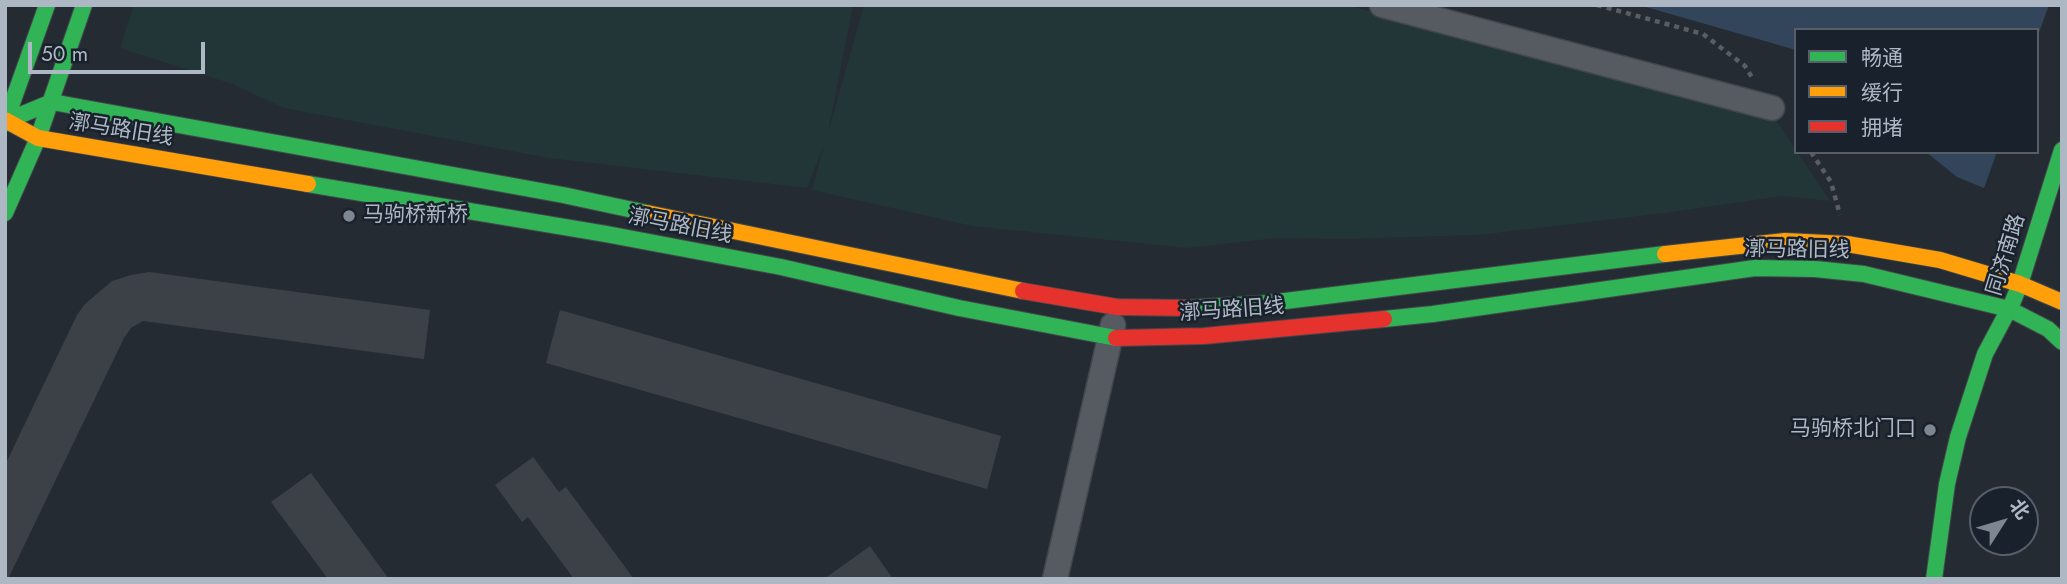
<!DOCTYPE html>
<meta charset="utf-8">
<style>
body{margin:0}
#map{position:relative;width:2067px;height:584px;overflow:hidden;background:#252b32;font-family:Jost,"Noto Sans SC",sans-serif}
canvas{display:block}
.frame{position:absolute;inset:0;border:7px solid #aeb8c4;pointer-events:none}
.legend{position:absolute;left:1794px;top:28px;width:245px;height:126px;box-sizing:border-box;background:#19222c;border:2px solid #555e69;margin:0;padding:9px 12px;list-style:none;font-size:21px;color:#aeb8c4}
.legend li{display:flex;align-items:center;gap:14px;height:35px}
.legend b{width:35px;border:2px solid #555e69}
.north{position:absolute;left:1969px;top:486px;width:70px;height:70px;box-sizing:border-box;background:#19222c;border:2px solid #555e69;border-radius:50%;rotate:53deg;font-size:19px;font-weight:700;line-height:28px;text-align:center;color:#aeb8c4}
.north::after{content:'';display:block;margin:auto;width:24px;height:32px;background:#7e8791;clip-path:polygon(50% 0,100% 100%,50% 72%,0 100%)}
.scale{position:absolute;left:28px;top:42px;width:177px;height:32px;box-sizing:border-box;border:4px solid #aeb8c4;border-top:0;padding-left:9px;font-size:21px;line-height:24px;white-space:nowrap;color:#aeb8c4;-webkit-text-stroke:5px #19222c;paint-order:stroke}
</style>
<div id="map">
<canvas width="2067" height="584"></canvas>
<div class="frame"></div>
<ul class="legend">
<li><b style="height:9px;background:#30b455"></b>畅通</li>
<li><b style="height:9px;background:#ff9f0a"></b>缓行</li>
<li><b style="height:9px;background:#e5322d"></b>拥堵</li>
</ul>
<div class="north">北</div>
<div class="scale">50 m</div>
</div>
<script>
const ctx = document.querySelector('canvas').getContext('2d');
ctx.lineJoin = 'round';
function fill(path, color) {
  ctx.fillStyle = color;
  ctx.fill(path, 'evenodd');
}
function shape(rows) {
  const path = new Path2D();
  for (const r of rows) {
    path.moveTo(r[0], r[1]);
    for (let i = 2; i < r.length; i += 2) path.lineTo(r[i], r[i + 1]);
  }
  return path;
}
function trace(path, color, width, dash) {
  ctx.strokeStyle = color;
  ctx.lineWidth = width;
  ctx.lineCap = dash ? 'butt' : 'round';
  ctx.setLineDash(dash || []);
  ctx.stroke(path);
}
function write(font, color, halo, rows, align = 'center') {
  ctx.font = font + ' Jost,"Noto Sans SC",sans-serif';
  ctx.lineWidth = 5;
  ctx.setLineDash([]);
  ctx.textBaseline = 'middle';
  ctx.strokeStyle = halo;
  ctx.fillStyle = color;
  for (const [text, x, y, turn = 0] of rows) {
    ctx.save();
    ctx.translate(x, y);
    ctx.rotate((+turn || 0) * Math.PI / 180);
    ctx.textAlign = isNaN(turn) ? turn : align;
    if (halo) ctx.strokeText(text, 0, 0);
    ctx.fillText(text, 0, 0);
    ctx.restore();
  }
}
fill(shape([
 [134,5,853,5,828,133,864,5,1346,5,1774,117,1830,201,1782,196,1665,213,1478,235,1345,239,1276,238,1188,248,972,226,812,190,824,145,807,188,549,158,284,108,232,84,120,48]
]), '#223537');
fill(shape([
 [1639,5,2062,5,2062,220,1957,177,1926,152,2037,152,2037,30,1796,30,1796,50]
]), '#32455b');
fill(shape([
 [2049,5,2062,5,2062,224,1983,191,1997,152,2037,152,2037,38]
]), '#252b32');
fill(shape([
 [149,272,430,310,424,359,143,321,131,328,124,338,8,579,5,579,5,465,77,315,85,304,112,281,131,275],
 [560,310,1001,436,987,489,546,363],
 [533,457,559,492,566,487,634,579,574,579,528,517,522,522,495,485],
 [311,473,389,579,328,579,271,502],
 [870,546,893,579,824,579]
]), '#3c4147');
const street = shape([
 [1382,5,1772,108],
 [1055,579,1113,325]
]);
const fast = shape([
 [6,121,52,102,563,195,647,213],
 [5,123,47,5],
 [308,184,606,234,781,267,959,308,1116,338],
 [5,213,38,138,84,5],
 [2011,306,2020,284,2062,150],
 [1190,308,1269,303,1665,254],
 [1384,319,1433,314,1755,268,1815,269,1864,274,2009,309,2048,329,2062,342],
 [1934,579,1947,484,1958,437,1985,354,2009,309]
]);
const slow = shape([
 [5,120,38,138,308,184],
 [647,213,1023,291],
 [1665,254,1785,241,1847,244,1940,260,2020,284,2062,302]
]);
const jam = shape([
 [1023,291,1117,307,1190,308],
 [1116,338,1204,336,1384,319]
]);
trace(street, '#42474c', 27);
trace(fast, '#42474c', 18);
trace(slow, '#42474c', 18);
trace(jam, '#42474c', 18);
trace(shape([
 [1597,5,1703,34,1745,66,1753,79],
 [1811,152,1831,182,1840,215]
]), '#585e64', 4.5, [5, 5]);
trace(street, '#565a61', 24);
trace(fast, '#30b455', 16);
trace(slow, '#ff9f0a', 16);
trace(jam, '#e5322d', 16);
for (const [x, y, r, color] of [
 [349,216,7,"#7e8791"],
 [1930,430,7,"#7e8791"]
]) {
  const dot = new Path2D();
  dot.arc(x, y, r, 0, 2 * Math.PI);
  ctx.fillStyle = color;
  ctx.fill(dot);
  trace(dot, '#19222c', 2.5);
}
write('21px', '#aeb8c4', '#19222c', [
 ["漷马路旧线",121,131,9],
 ["漷马路旧线",680,227,11],
 ["漷马路旧线",1797,251,1],
 ["同济南路",2007,255,-73],
 ["漷马路旧线",1232,311,-4]
]);
write('21px', '#aeb8c4', '#19222c', [
 ["马驹桥新桥",363,216],
 ["马驹桥北门口",1916,430,"right"]
], 'left');
</script>
